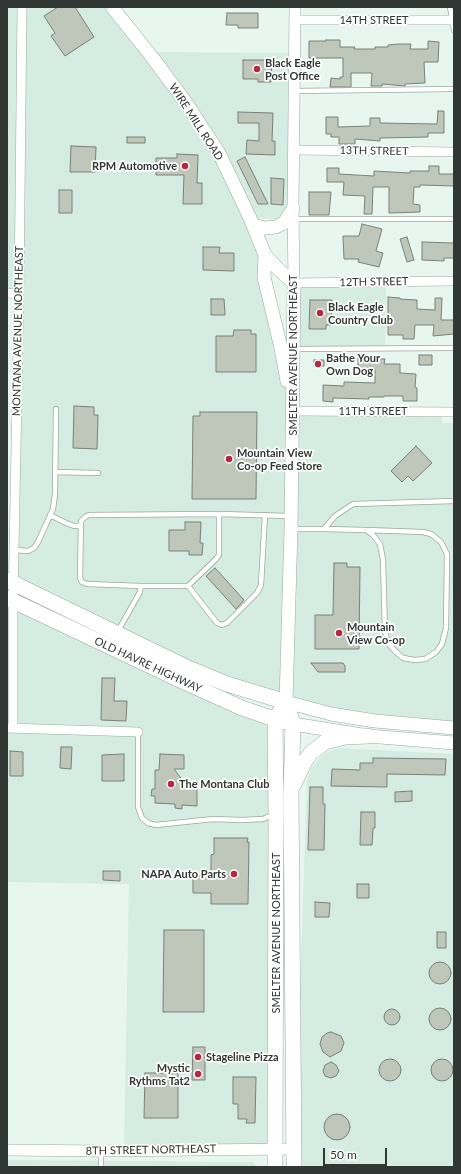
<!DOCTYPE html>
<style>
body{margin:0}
#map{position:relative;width:461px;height:1174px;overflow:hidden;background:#e7f7ef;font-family:Lato,sans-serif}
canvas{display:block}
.frame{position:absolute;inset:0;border:8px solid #303734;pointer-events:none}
.scale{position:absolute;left:323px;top:1148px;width:64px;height:18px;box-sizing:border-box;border:2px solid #303734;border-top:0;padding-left:5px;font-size:12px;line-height:14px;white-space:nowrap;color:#303734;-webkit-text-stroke:3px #fff;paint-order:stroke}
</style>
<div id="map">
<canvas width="461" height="1174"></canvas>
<div class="frame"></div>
<div class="scale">50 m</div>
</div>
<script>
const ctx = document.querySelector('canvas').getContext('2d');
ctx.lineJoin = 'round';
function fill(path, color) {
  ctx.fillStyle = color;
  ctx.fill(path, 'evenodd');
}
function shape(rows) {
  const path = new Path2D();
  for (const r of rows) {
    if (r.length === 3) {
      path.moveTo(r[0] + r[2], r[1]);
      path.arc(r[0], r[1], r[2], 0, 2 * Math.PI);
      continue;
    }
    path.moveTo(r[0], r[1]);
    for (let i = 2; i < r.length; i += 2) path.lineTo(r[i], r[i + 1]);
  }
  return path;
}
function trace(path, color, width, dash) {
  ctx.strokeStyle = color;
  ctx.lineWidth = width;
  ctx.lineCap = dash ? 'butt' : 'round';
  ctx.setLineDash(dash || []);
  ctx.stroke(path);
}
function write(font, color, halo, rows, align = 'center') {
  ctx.font = font + ' Lato,sans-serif';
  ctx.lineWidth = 3.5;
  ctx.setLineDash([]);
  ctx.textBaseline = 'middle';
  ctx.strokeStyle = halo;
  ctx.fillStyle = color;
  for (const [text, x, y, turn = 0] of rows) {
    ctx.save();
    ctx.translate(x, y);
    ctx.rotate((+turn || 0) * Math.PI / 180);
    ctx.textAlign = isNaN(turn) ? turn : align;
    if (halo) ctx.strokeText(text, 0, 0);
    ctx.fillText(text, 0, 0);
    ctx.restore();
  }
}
fill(shape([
 [7,7,112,7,148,52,295,53,293,209,276,219,250,218,253,225,292,410,442,412,442,423,454,423,454,724,375,721,188,668,14,584,19,294,7,293],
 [386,282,385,348,293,349,294,283],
 [7,598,275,720,275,1148,124,1151,129,884,7,882],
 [339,748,454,754,454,1167,294,1167,307,781,311,769,318,760,327,752],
 [7,1160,253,1162,257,1167,7,1167]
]), '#d4ece1');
const building = shape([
 [58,7,75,7,94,37,65,56,51,36,55,33,44,16,58,7],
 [227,13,258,13,258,28,238,28,238,25,226,25,227,13],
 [326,40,340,40,340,47,355,47,354,49,375,49,375,47,388,47,388,45,398,44,411,44,410,49,428,49,428,41,439,42,438,62,424,62,425,83,405,84,405,86,382,84,382,86,371,86,372,73,351,73,351,87,330,87,331,78,340,79,340,77,343,77,343,58,309,58,309,41,326,41,326,40],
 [243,60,272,60,271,82,258,82,258,79,243,79,243,60],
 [438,111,444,111,444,133,428,133,428,137,380,138,380,141,355,139,355,144,339,144,339,137,331,137,331,134,326,134,326,117,338,117,338,127,370,126,370,118,380,118,380,123,437,124,438,111],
 [238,112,273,113,272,141,275,141,275,155,246,154,247,140,259,141,259,123,238,123,238,112],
 [127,137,145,137,145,143,127,143,127,137],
 [71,146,96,147,95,172,70,172,71,146],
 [177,154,198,155,197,183,202,183,202,204,183,204,184,175,156,175,156,158,177,158,177,154],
 [245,157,268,204,258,204,237,161,245,157],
 [429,166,439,166,439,174,454,174,454,186,420,185,420,187,414,187,413,204,420,205,420,212,389,213,389,187,373,187,372,214,364,214,365,196,343,195,344,182,327,182,327,168,339,168,339,174,374,176,374,171,410,173,410,171,429,171,429,166],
 [271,178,284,179,283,205,271,204,271,178],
 [59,190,72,190,72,213,59,213,59,190],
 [309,192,331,192,329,215,309,215,309,192],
 [362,224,382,229,376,251,383,253,379,267,358,262,359,259,344,259,343,236,359,236,362,224],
 [407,237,414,260,407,262,400,239,407,237],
 [422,242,454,243,454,258,444,258,444,261,422,260,422,242],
 [203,247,220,247,219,253,234,253,234,271,203,270,203,247],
 [388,297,400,298,400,299,417,300,417,309,435,310,435,298,442,298,441,320,454,320,454,334,433,336,434,325,415,325,414,339,403,339,403,335,388,335,388,297],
 [211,299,224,299,225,315,211,315,211,299],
 [310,300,332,300,331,325,326,325,326,329,309,329,310,300],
 [234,330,251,330,251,334,256,334,256,372,216,372,216,336,233,336,234,330],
 [419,355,432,355,432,365,419,365,419,355],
 [358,358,385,359,384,364,400,364,400,373,416,374,415,387,417,388,417,401,403,401,403,396,384,396,384,397,369,397,369,399,333,398,333,402,323,401,323,385,344,386,344,382,375,383,375,369,358,369,358,358],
 [314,360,324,360,324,366,314,366,314,360],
 [74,406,94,407,94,415,98,415,97,449,73,448,74,406],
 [200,412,257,412,256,499,192,499,193,416,200,416,200,412],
 [416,446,432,463,413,481,408,476,402,482,391,471,416,446],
 [185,522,201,522,200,543,203,543,202,555,189,555,189,551,169,551,169,530,185,530,185,522],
 [334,563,347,563,347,567,360,567,359,649,315,649,315,615,333,615,334,563],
 [215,568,244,600,236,609,206,576,215,568],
 [311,663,343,663,345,666,345,672,318,672,311,663],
 [102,678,115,678,114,701,127,701,126,721,101,720,102,678],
 [61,747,72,747,71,769,60,768,61,747],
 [10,751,23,752,23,776,10,776,10,751],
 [124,754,124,781,102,781,102,755,124,754],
 [160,754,184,755,184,769,174,769,187,786,197,786,197,806,182,805,182,809,175,808,175,804,155,803,155,796,151,796,152,789,155,789,155,770,159,770,160,754],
 [373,758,446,759,445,775,387,774,387,787,331,786,332,769,360,770,360,763,373,763,373,758],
 [310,787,323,787,323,804,325,804,324,850,308,850,310,787],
 [412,791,412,801,395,802,395,792,412,791],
 [361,812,375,812,375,828,373,828,372,845,360,845,361,812],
 [214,838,248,838,247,842,249,842,248,904,211,904,211,893,193,893,193,876,211,876,211,855,214,854,214,838],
 [103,871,120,871,120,881,103,880,103,871],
 [357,884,369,884,369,898,357,898,357,884],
 [315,902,330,903,329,917,315,917,315,902],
 [164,930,204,930,204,1012,163,1012,164,930],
 [437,932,446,932,446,948,437,948,437,932],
 [440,973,11],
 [440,1019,11],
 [392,1017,8],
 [331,1032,341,1036,344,1043,341,1051,330,1057,323,1052,320,1044,322,1037,327,1033,331,1032],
 [193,1047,205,1047,205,1080,192,1080,193,1047],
 [390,1070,11],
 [442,1070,11],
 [331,1062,336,1065,339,1071,336,1076,331,1078,325,1076,323,1071,325,1065,331,1062],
 [145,1073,178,1073,178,1118,144,1118,145,1073],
 [233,1077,256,1077,255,1123,246,1123,247,1119,238,1119,238,1104,233,1104,233,1077],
 [337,1127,13]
]);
fill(building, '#bfc7bb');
trace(building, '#7a8276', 1);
const service = shape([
 [450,7,454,30],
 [294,91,454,89],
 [293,219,454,219],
 [295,349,454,348],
 [55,472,98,473],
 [50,515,66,523,74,526,81,526],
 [293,529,324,529,335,516,353,504,454,501],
 [324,529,366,530,373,535,380,544,383,560,385,632,388,643,395,651,403,658,415,660,425,659,436,652,442,644,446,628,447,554,441,542,431,534,423,532,366,530],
 [14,550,28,551,34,548,38,542,53,509,55,494,56,409],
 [141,586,87,584,82,582,80,578,81,521,85,517,89,515,219,514],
 [188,586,217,623,222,625,227,623,257,593,261,585,265,515],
 [118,631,140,592,141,586,188,586,216,559,219,555,219,514,290,516],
 [138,732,138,807,142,818,148,823,156,825,213,819,241,820,263,819,274,814],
 [101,1167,101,1151]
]);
const minor = shape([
 [295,20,453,20],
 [294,150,454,152],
 [294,283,454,281],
 [7,293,19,294],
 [293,411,454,412],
 [7,728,138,732],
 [13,728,13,601,19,294,22,7]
]);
const tertiary = shape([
 [294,283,293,209,295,7],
 [7,1150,101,1151,294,1149]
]);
const secondary = shape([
 [112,7,152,57,187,104,219,153,250,218,265,255,279,270,294,283,291,529,286,702,331,714,375,721,454,728],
 [253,225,265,228,276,227,284,223,293,209],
 [265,255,264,277,281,348,287,381],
 [293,724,368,736,454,743]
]);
const trunk = shape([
 [7,580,188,668,227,684,286,702],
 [7,598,180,680,242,708,283,722],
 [286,702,293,724,291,792,294,1167],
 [294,784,305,761,311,753,325,742,345,737,368,736],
 [275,1167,276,813,275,720,286,702]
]);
trace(service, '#9aa9a2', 6);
trace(minor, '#9aa9a2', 10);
trace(tertiary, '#9aa9a2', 12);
trace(secondary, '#9aa9a2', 14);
trace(trunk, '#9aa9a2', 16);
trace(service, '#fff', 4.5);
trace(minor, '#fff', 9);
trace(tertiary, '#fff', 11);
trace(secondary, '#fff', 13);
trace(trunk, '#fff', 15);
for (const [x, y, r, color] of [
 [257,69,4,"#b8263f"],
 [185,166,4,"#b8263f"],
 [320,313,4,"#b8263f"],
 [318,364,4,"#b8263f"],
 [229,459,4,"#b8263f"],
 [339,633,4,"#b8263f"],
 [171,784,4,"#b8263f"],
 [234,874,4,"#b8263f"],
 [198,1057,4,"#b8263f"],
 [198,1074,4,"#b8263f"]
]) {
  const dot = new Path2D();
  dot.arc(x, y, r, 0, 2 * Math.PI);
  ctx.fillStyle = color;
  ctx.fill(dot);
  trace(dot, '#fff', 1.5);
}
write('11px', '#303734', '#fff', [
 ["14TH STREET",374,20],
 ["WIRE MILL ROAD",196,122,57],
 ["13TH STREET",374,151,1],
 ["12TH STREET",374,282,-1],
 ["MONTANA AVENUE NORTHEAST",18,331,-89],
 ["SMELTER AVENUE NORTHEAST",293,355,-90],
 ["11TH STREET",373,411],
 ["OLD HAVRE HIGHWAY",148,665,25],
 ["SMELTER AVENUE NORTHEAST",276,933,-90],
 ["8TH STREET NORTHEAST",151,1150,-1]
]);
write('bold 11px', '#303734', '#fff', [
 ["Black Eagle",265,63],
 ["Post Office",265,76],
 ["RPM Automotive",177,166,"right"],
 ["Black Eagle",328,307],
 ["Country Club",328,320],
 ["Bathe Your",326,358],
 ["Own Dog",326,371],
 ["Mountain View",237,453],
 ["Co-op Feed Store",237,466],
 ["Mountain",347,627],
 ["View Co-op",347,640],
 ["The Montana Club",179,784],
 ["NAPA Auto Parts",226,874,"right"],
 ["Stageline Pizza",206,1057],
 ["Mystic",190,1068,"right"],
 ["Rythms Tat2",190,1081,"right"]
], 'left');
</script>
